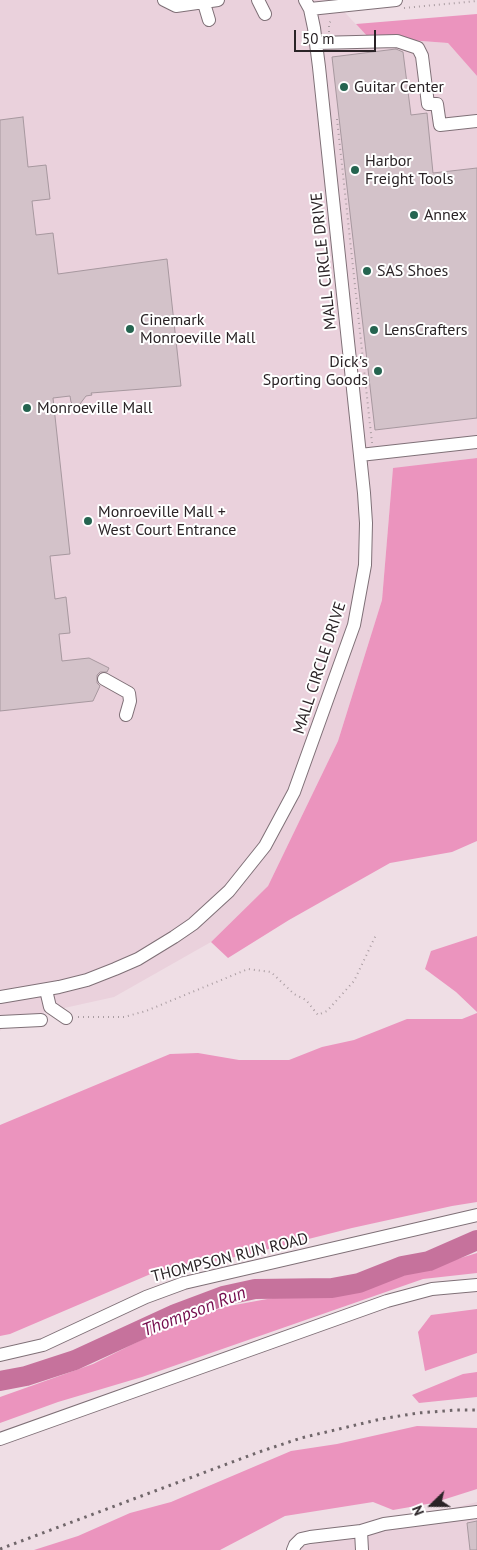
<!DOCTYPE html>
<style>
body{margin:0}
#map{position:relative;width:477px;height:1550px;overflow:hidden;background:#efdee5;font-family:"PT Sans",sans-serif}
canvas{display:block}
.north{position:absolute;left:407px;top:1480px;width:50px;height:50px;-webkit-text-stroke:4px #fff;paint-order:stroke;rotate:248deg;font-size:14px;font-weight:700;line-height:20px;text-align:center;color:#2a2326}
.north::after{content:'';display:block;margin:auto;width:18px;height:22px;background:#2a2326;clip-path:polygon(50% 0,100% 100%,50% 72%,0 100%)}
.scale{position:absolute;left:294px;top:30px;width:82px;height:22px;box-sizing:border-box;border:2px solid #2a2326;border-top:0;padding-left:6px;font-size:15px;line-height:18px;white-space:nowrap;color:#2a2326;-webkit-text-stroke:4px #fff;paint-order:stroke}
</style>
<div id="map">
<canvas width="477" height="1550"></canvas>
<div class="north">N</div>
<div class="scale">50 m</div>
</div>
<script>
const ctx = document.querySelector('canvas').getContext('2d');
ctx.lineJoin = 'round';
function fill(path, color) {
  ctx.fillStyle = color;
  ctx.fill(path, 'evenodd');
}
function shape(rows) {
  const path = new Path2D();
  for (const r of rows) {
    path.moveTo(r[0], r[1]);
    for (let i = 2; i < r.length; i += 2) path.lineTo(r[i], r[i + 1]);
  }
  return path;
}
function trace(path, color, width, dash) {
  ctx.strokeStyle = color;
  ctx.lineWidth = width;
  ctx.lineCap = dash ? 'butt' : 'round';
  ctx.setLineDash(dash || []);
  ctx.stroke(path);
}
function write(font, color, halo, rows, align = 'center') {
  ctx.font = font + ' "PT Sans",sans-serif';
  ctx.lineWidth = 4;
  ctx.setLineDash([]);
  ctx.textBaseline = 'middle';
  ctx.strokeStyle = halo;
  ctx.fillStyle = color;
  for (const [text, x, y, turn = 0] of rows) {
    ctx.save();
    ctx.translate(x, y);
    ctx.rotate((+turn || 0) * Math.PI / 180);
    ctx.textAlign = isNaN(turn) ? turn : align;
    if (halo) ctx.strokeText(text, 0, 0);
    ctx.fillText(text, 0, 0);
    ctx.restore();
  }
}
fill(shape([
 [0,0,333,0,368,37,448,43,477,76,477,458,393,469,382,600,338,741,268,886,211,942,114,997,10,1020,0,1031],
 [477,1502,477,1550,289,1550]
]), '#ead1dc');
fill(shape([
 [477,14,477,76,448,43,368,37,356,24],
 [477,458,477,841,452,852,390,863,289,920,228,958,211,942,268,886,338,741,382,600,393,468],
 [477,936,477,1012,456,992,425,969,431,951],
 [477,1013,477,1202,452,1206,352,1228,245,1255,153,1273,10,1334,0,1336,0,1125,170,1054,198,1053,239,1060,289,1060,322,1047,354,1040,407,1019,462,1019],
 [477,1253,477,1273,423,1279,142,1377,58,1402,0,1423,0,1397,93,1364,155,1333,224,1307,278,1297,329,1298],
 [477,1309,477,1353,425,1371,418,1332,431,1315],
 [477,1372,477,1397,419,1403,412,1395,463,1374],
 [417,1426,477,1428,477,1489,433,1503,393,1510,373,1502,285,1516,220,1550,34,1550,78,1536,130,1513,171,1502,291,1451,337,1444]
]), '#eb94be');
trace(shape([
 [0,1381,26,1376,75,1360,175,1314,223,1296,255,1289,332,1288,359,1283,402,1266,429,1261,477,1240]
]), '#c6729c', 20);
const building = shape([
 [396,49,403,52,411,115,427,113,433,173,477,168,477,418,375,430,332,57,396,49],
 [23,117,28,167,46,165,50,199,32,201,36,235,53,233,58,274,167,259,181,386,91,393,92,395,86,396,77,408,71,402,70,396,53,398,70,554,50,556,55,599,66,597,70,633,59,634,62,661,89,658,109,668,107,672,100,672,97,675,97,683,100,686,93,701,0,711,0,120,23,117],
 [477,1521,477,1550,470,1550,467,1523,477,1521]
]);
fill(building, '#d3c2c9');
trace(building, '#a7989f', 1);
const minor = shape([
 [164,0,176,6,218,0],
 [203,0,209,20],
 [258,0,265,14],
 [310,9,396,0],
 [316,43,397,41,418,48,422,56,428,104,437,104,440,125,477,121],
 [360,455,477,442],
 [104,679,129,693,130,701,126,715],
 [46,990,50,1007,66,1018],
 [0,997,59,987,87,980,115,969,138,959,174,937,193,924,229,891,265,846,294,792,354,625,365,565,366,523,364,493,319,67,314,28,310,9,305,0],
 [0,1022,41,1020],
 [0,1355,43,1345,146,1297,184,1283,477,1215],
 [0,1439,387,1301,432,1289,477,1285],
 [293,1550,295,1545,301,1539,310,1537,361,1531],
 [362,1550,361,1531,384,1524,477,1512]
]);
trace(minor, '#7f7077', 14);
trace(shape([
 [404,8,477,1],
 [329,32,329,23,333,19],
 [337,119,372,443],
 [78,1017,124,1017,146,1011,248,969,271,972,294,994,306,1000,318,1015,327,1011,354,981,376,935]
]), '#aa9da2', 2, [1, 4]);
trace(minor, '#fff', 12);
trace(shape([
 [0,1549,259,1452,301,1438,381,1419,418,1413,457,1410,477,1410]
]), '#70666a', 3, [2.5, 5]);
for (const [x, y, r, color] of [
 [344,87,5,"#256450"],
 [355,170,5,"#256450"],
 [414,215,5,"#256450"],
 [367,271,5,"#256450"],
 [130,329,5,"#256450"],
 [374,330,5,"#256450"],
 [378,371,5,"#256450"],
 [27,408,5,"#256450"],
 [88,521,5,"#256450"]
]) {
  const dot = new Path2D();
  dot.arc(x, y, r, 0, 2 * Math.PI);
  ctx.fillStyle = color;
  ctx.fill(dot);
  trace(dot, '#fff', 2);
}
write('16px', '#2a2326', '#fff', [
 ["Guitar Center",354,87],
 ["Harbor",365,161],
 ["Freight Tools",365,179],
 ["Annex",424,215],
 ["SAS Shoes",377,271],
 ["Cinemark",140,320],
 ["Monroeville Mall",140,338],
 ["LensCrafters",384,330],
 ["Dick's",368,362,"right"],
 ["Sporting Goods",368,380,"right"],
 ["Monroeville Mall",37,408],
 ["Monroeville Mall +",98,512],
 ["West Court Entrance",98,530]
], 'left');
write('16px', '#2a2326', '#fff', [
 ["MALL CIRCLE DRIVE",324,261,-96],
 ["MALL CIRCLE DRIVE",320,668,-72],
 ["THOMPSON RUN ROAD",230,1258,-14]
]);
write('italic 18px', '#740c4d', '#fff', [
 ["Thompson Run",194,1312,-21]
]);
</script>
